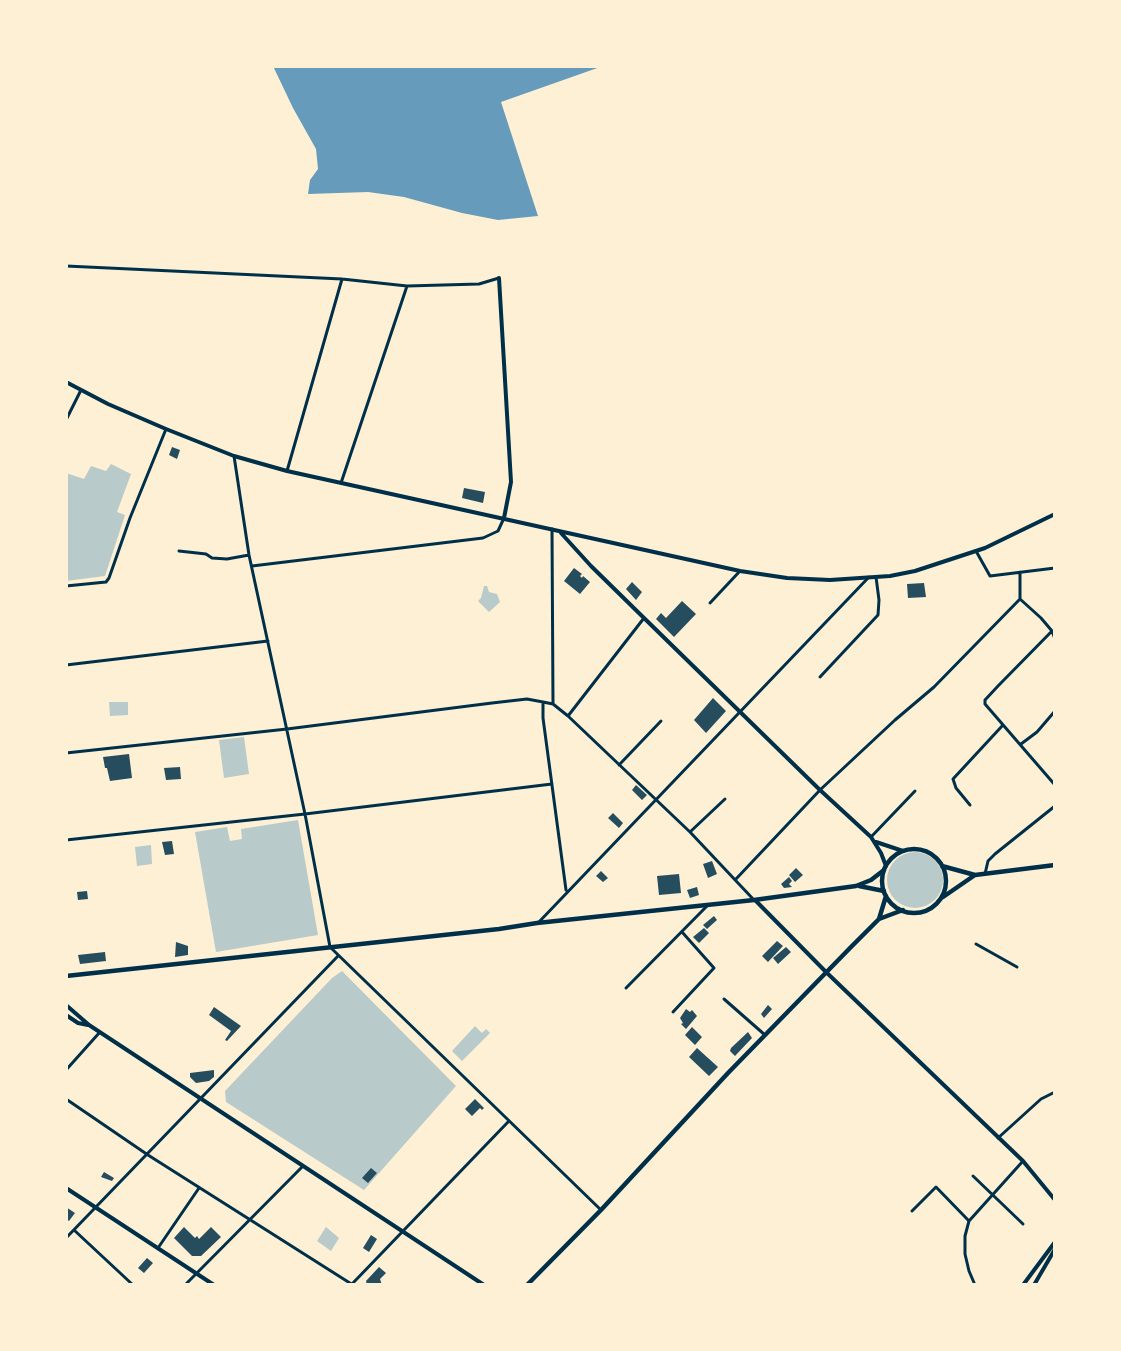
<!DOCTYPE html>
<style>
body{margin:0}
#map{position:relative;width:1121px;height:1351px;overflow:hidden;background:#fdf0d5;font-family:"Space Grotesk",sans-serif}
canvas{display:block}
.frame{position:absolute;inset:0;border:68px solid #fdf0d5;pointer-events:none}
</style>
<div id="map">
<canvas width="1121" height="1351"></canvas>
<div class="frame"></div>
</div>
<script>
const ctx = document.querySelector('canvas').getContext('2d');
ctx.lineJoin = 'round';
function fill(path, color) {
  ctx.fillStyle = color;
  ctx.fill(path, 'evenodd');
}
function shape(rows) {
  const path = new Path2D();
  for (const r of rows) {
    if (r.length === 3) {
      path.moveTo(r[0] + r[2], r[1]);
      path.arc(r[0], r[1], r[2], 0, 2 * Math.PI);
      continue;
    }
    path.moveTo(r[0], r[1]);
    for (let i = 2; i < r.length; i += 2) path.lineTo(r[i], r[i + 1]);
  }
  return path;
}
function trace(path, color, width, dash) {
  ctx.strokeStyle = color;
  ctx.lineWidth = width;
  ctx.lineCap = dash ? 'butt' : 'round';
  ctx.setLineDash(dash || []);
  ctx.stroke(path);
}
fill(shape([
 [111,464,131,474,117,512,125,515,105,576,66,581,66,473,84,479,91,466,106,471],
 [484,586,487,586,489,592,497,594,500,602,489,612,478,601,481,598],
 [109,702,128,702,128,715,110,716],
 [244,737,249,774,224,778,219,740],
 [298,820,318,935,216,952,195,832,227,827,230,841,242,839,241,829],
 [151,845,152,864,137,866,135,847],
 [915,880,28],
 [342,971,456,1086,364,1190,226,1102,225,1091,332,978],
 [475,1026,482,1033,486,1029,490,1033,462,1061,452,1051],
 [326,1227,339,1238,331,1251,317,1241]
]), '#b9caca');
fill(shape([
 [273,66,603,66,501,102,538,216,498,220,462,213,404,197,368,192,308,194,310,180,318,169,316,149,293,108]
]), '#669bbc');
fill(shape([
 [172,447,180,450,177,459,169,455],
 [464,488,485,492,483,503,462,498],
 [574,568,582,574,580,576,582,578,583,576,590,582,580,594,564,581],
 [632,582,642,592,636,600,626,589],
 [924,583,926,597,908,598,907,584],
 [682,601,696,614,674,637,656,619,661,613,666,618],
 [713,698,726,711,706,733,694,720],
 [129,754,132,778,110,781,107,768,105,768,103,757],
 [180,767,181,779,166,780,164,768],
 [636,785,647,795,642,800,632,790],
 [613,813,623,823,619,828,608,818],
 [172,841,174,854,165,855,162,842],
 [712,861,717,874,708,878,703,864],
 [796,868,803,875,795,882,789,875],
 [601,871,608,878,603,882,596,876],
 [679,874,681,893,659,895,657,876],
 [789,877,792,881,789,884,792,887,784,888,781,884],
 [697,887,699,895,690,898,687,890],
 [87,891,88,899,78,900,77,892],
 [714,916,717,920,707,929,703,925],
 [704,928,709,933,699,943,693,937],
 [777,941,783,946,768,962,762,956],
 [176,942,188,946,188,955,175,957],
 [786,947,791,952,778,964,773,958],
 [105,952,106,961,80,964,78,955],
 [768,1005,772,1009,764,1018,761,1014],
 [214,1007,241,1026,227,1041,225,1040,231,1031,209,1015],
 [686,1009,690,1012,692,1010,697,1016,686,1029,681,1024,683,1023,680,1018],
 [692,1027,702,1037,695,1045,685,1035],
 [748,1032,752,1038,735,1056,730,1051,731,1048],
 [697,1048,718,1067,709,1076,689,1057],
 [214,1070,214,1077,209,1081,196,1083,190,1077,190,1073],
 [475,1099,484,1108,482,1110,480,1108,472,1116,465,1109],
 [371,1168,377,1173,368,1183,362,1178],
 [104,1172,114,1178,112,1181,101,1177],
 [66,1207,75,1213,69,1221,66,1219],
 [184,1227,195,1238,197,1236,199,1239,211,1227,221,1237,201,1256,192,1256,174,1238],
 [371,1235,377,1239,369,1252,363,1248],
 [147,1258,153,1263,144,1273,138,1268],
 [379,1267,386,1273,380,1279,382,1285,367,1285,366,1281]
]), '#264d5e');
trace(shape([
 [66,266,342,279,407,286,479,284,499,278],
 [66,420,81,390],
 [234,456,249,555,305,814,330,947,601,1210],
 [287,471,342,279],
 [341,483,407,286],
 [552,529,553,704],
 [179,551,206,554,212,558,227,559,249,555],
 [976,551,990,576,1055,568],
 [252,566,483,538,498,531,504,518],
 [66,586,106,582,109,578,130,518,166,429],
 [1020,599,1041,618,1052,631,1055,639],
 [710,603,740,571],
 [1052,631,998,686,985,700,985,704,1055,785],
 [66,665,268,641],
 [820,677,878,615,879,600,876,577],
 [543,702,543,718,566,890],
 [568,716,644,618],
 [1021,744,1037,732,1055,711],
 [66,753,287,729,492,703,527,699,543,702,553,704,568,716,690,832,754,900],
 [619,765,661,721],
 [970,805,956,788,953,779,1003,725],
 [690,832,725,799],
 [871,837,915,791],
 [66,840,305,814,552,784],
 [985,874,988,861,995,854,1055,806],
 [736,879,820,790,895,720,934,687,1020,599,1020,572],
 [538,923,869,577],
 [976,944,1017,967],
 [626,988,707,906],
 [724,999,765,1035],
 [673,1012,714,968,682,932],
 [66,1070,100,1032],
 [66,1099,148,1155,353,1285],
 [998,1138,1041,1099,1055,1092],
 [973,1176,1023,1224],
 [912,1211,936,1187,969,1221],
 [74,1230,133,1285],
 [66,1238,338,956],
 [158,1248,199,1188],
 [352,1284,508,1122],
 [185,1285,303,1166],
 [975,1285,969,1271,965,1254,965,1236,969,1221,1023,1161]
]), '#003049', 3);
trace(shape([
 [499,278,511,482,504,518],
 [66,382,108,404,166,429,234,456,287,471,740,571,787,578,830,580,890,576,915,571,985,548,1055,514],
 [561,533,591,566,644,618,820,790,871,837,881,853,886,866],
 [876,842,903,851],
 [755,900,826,972,1023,1161,1055,1200],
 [66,1005,89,1025,484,1285],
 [66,1015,78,1023,88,1025],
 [1023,1285,1055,1242],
 [1034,1285,1055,1249]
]), '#003049', 4);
trace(shape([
 [66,1188,214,1285]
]), '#003049', 4);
trace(shape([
 [859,886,884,891],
 [66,976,499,929,537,923,754,900,856,886,871,880,884,870]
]), '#003049', 4.5);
trace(shape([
 [914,881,32],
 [942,866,975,875,1055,865],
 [943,897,975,875],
 [879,919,886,896],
 [527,1285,601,1210,728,1073,851,947,879,919,903,910]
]), '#003049', 4.5);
</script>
